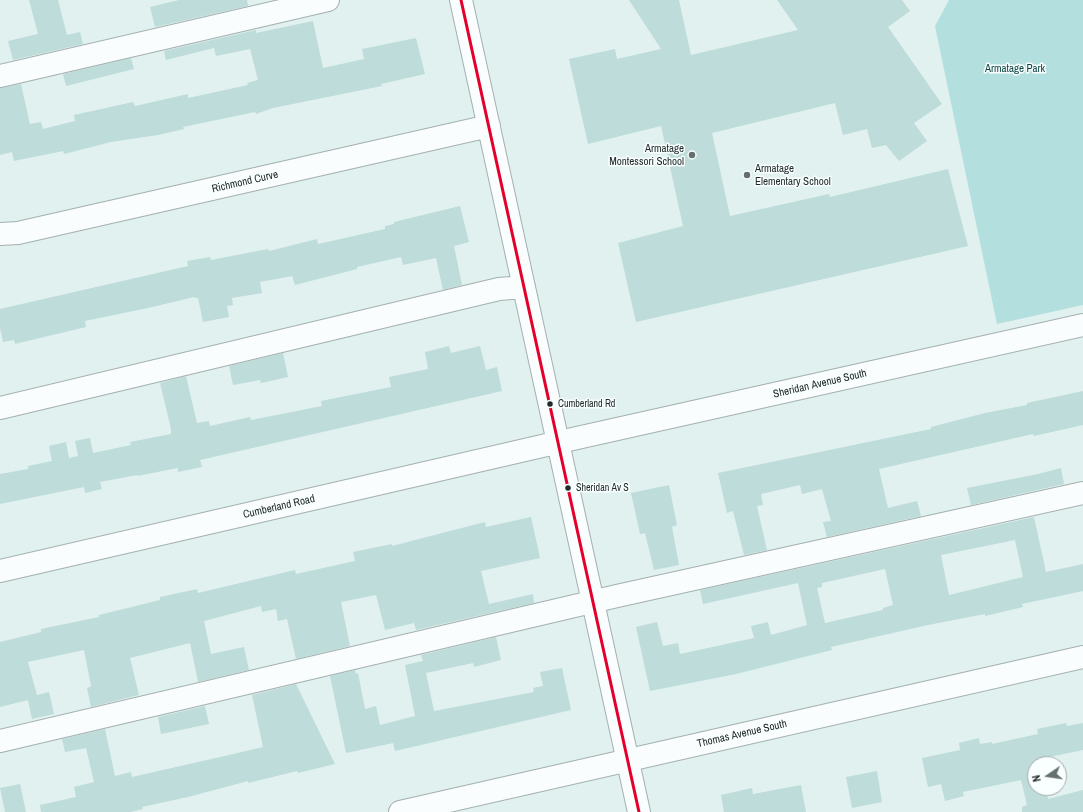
<!DOCTYPE html>
<style>
body{margin:0}
#map{position:relative;width:1083px;height:812px;overflow:hidden;background:#e1f1ef;font-family:"Archivo Narrow",sans-serif}
canvas{display:block}
.north{position:absolute;left:1027px;top:756px;width:40px;height:40px;box-sizing:border-box;background:#f9fffe;border:1px solid #a3aaaa;border-radius:50%;rotate:257deg;font-size:11px;font-weight:700;line-height:16px;text-align:center;color:#212b2b}
.north::after{content:'';display:block;margin:auto;width:14px;height:18px;background:#647070;clip-path:polygon(50% 0,100% 100%,50% 72%,0 100%)}
</style>
<div id="map">
<canvas width="1083" height="812"></canvas>
<div class="north">N</div>
</div>
<script>
const ctx = document.querySelector('canvas').getContext('2d');
ctx.lineJoin = 'round';
function fill(path, color) {
  ctx.fillStyle = color;
  ctx.fill(path, 'evenodd');
}
function shape(rows) {
  const path = new Path2D();
  for (const r of rows) {
    path.moveTo(r[0], r[1]);
    for (let i = 2; i < r.length; i += 2) path.lineTo(r[i], r[i + 1]);
  }
  return path;
}
function trace(path, color, width, dash) {
  ctx.strokeStyle = color;
  ctx.lineWidth = width;
  ctx.lineCap = dash ? 'butt' : 'round';
  ctx.setLineDash(dash || []);
  ctx.stroke(path);
}
function write(font, color, halo, rows, align = 'center') {
  ctx.font = font + ' "Archivo Narrow",sans-serif';
  ctx.lineWidth = 3;
  ctx.setLineDash([]);
  ctx.textBaseline = 'middle';
  ctx.strokeStyle = halo;
  ctx.fillStyle = color;
  for (const [text, x, y, turn = 0] of rows) {
    ctx.save();
    ctx.translate(x, y);
    ctx.rotate((+turn || 0) * Math.PI / 180);
    ctx.textAlign = isNaN(turn) ? turn : align;
    if (halo) ctx.strokeText(text, 0, 0);
    ctx.fillText(text, 0, 0);
    ctx.restore();
  }
}
fill(shape([
 [949,0,1083,0,1083,305,997,324,935,26]
]), '#b3e0de');
fill(shape([
 [29,0,58,0,67,35,80,32,83,44,13,60,8,41,38,34],
 [179,0,247,0,248,6,155,27,150,7],
 [629,0,679,0,691,55,798,30,777,0,902,0,910,11,888,27,942,104,914,123,927,141,899,161,886,145,872,148,867,129,843,135,835,103,712,133,730,216,829,194,830,197,948,169,968,246,636,322,618,243,683,226,661,126,588,144,569,59,615,49,617,59,661,49],
 [313,21,323,68,364,59,362,49,416,38,425,74,381,84,382,86,273,108,256,114,255,112,183,127,184,129,158,135,111,142,64,154,63,151,14,161,12,152,0,155,0,88,21,84,30,124,41,122,43,129,75,121,74,115,133,102,135,106,188,94,188,98,248,85,247,83,258,80,250,49,216,56,214,48,166,60,164,51,256,30,256,33],
 [131,58,134,69,66,86,63,74],
 [460,206,469,242,454,246,462,285,443,290,436,258,403,265,401,257,357,267,357,269,295,285,292,276,260,282,262,293,232,298,233,305,227,306,229,317,203,322,198,298,195,298,194,297,148,308,85,321,86,327,15,344,14,340,3,342,0,328,0,309,188,266,187,261,210,257,211,260,268,249,269,251,317,239,318,244,385,229,385,226,394,224,394,222],
 [449,346,451,353,480,346,486,370,497,367,502,391,200,460,202,467,178,472,178,468,137,476,137,475,100,482,102,489,85,493,84,487,0,504,0,474,28,469,28,466,52,461,49,446,66,442,69,458,78,456,75,441,90,438,93,453,131,445,130,442,171,434,171,429,160,383,186,376,197,423,209,421,210,426,250,417,251,420,322,406,321,401,391,387,389,377,428,369,425,352],
 [283,353,288,377,261,383,260,380,233,385,229,366],
 [1083,391,1083,425,1034,436,1033,434,879,469,888,508,917,501,921,516,827,537,823,522,831,521,822,489,802,494,800,485,761,494,763,505,757,506,767,550,744,555,733,511,727,513,718,473,931,429,931,427,985,413,1027,405,1027,403],
 [1061,468,1064,484,971,505,967,488,1038,474],
 [669,485,677,525,672,527,679,565,654,570,645,533,640,534,631,493],
 [531,517,540,558,481,571,489,604,533,594,534,603,416,630,414,623,385,630,376,595,341,602,350,646,296,659,287,619,278,621,276,609,262,612,261,606,204,621,211,654,244,647,249,670,198,682,190,643,130,658,139,695,91,707,87,688,91,686,84,650,28,662,37,695,49,692,54,714,32,719,28,700,0,707,0,642,41,632,41,629,99,617,99,615,160,600,160,597,197,589,198,593,295,570,296,574,355,561,353,552,392,544,392,546,485,522,486,527],
 [1034,517,1046,572,1083,564,1083,591,1022,604,1023,607,985,616,985,614,928,625,831,647,832,650,736,674,650,691,636,627,657,622,663,646,678,643,680,654,754,638,751,626,768,622,771,635,807,625,798,583,703,604,700,590],
 [1015,540,1023,577,949,595,941,555],
 [885,569,893,605,883,608,883,610,825,623,817,588,822,587,822,583],
 [496,637,501,660,474,667,473,663,426,673,434,711,534,692,533,688,543,686,540,672,562,668,571,710,395,751,393,743,346,753,330,676,355,670,356,674,358,673,365,709,376,706,380,725,415,716,405,665,423,661,421,655],
 [296,684,335,764,298,773,297,771,248,783,248,781,188,797,142,807,143,809,130,812,41,812,40,805,76,797,74,787,94,782,86,748,65,752,62,739,105,729,115,776,131,772,132,777,229,755,263,747,252,695],
 [205,706,209,724,161,734,158,717],
 [1066,723,1067,726,1083,723,1083,750,1040,759,1041,764,1035,764,1035,788,1046,788,1048,799,1083,790,1083,812,1022,812,1022,807,1027,805,1021,780,963,792,964,796,945,801,941,784,928,787,922,758,960,750,959,743,979,738,980,744,992,742,992,744,1038,734,1037,729],
 [877,771,882,802,852,808,846,777],
 [20,784,26,812,5,812,0,788],
 [801,785,806,812,724,812,721,795,752,788,753,794]
]), '#bddcda');
const minor = shape([
 [461,0,639,812],
 [0,76,328,0],
 [0,234,18,233,489,126],
 [0,408,499,289,524,287],
 [0,571,577,438,1083,325],
 [0,741,617,596,1083,493],
 [400,812,1083,657]
]);
trace(minor, '#a3b0af', 24);
trace(minor, '#fafdfd', 22);
trace(shape([
 [461,0,639,812]
]), '#e4002b', 3);
for (const [x, y, r, color] of [
 [692,155,4,"#647070"],
 [747,175,4,"#647070"],
 [550,404,3.5,"#212b2b"],
 [568,488,3.5,"#212b2b"]
]) {
  const dot = new Path2D();
  dot.arc(x, y, r, 0, 2 * Math.PI);
  ctx.fillStyle = color;
  ctx.fill(dot);
  trace(dot, '#f9fffe', 1.5);
}
write('10px', '#212b2b', '#f9fffe', [
 ["Cumberland Rd",558,404],
 ["Sheridan Av S",576,488]
], 'left');
write('11px', '#0b4543', '#f9fffe', [
 ["Armatage Park",1015,69]
]);
write('11px', '#212b2b', '#f9fffe', [
 ["Armatage",684,149],
 ["Montessori School",684,162],
 ["Armatage",755,169,"left"],
 ["Elementary School",755,182,"left"]
], 'right');
write('11px', '#212b2b', '#f9fffe', [
 ["Richmond Curve",245,182,-13],
 ["Sheridan Avenue South",820,384,-13],
 ["Cumberland Road",279,507,-13],
 ["Thomas Avenue South",742,734,-13]
]);
</script>
